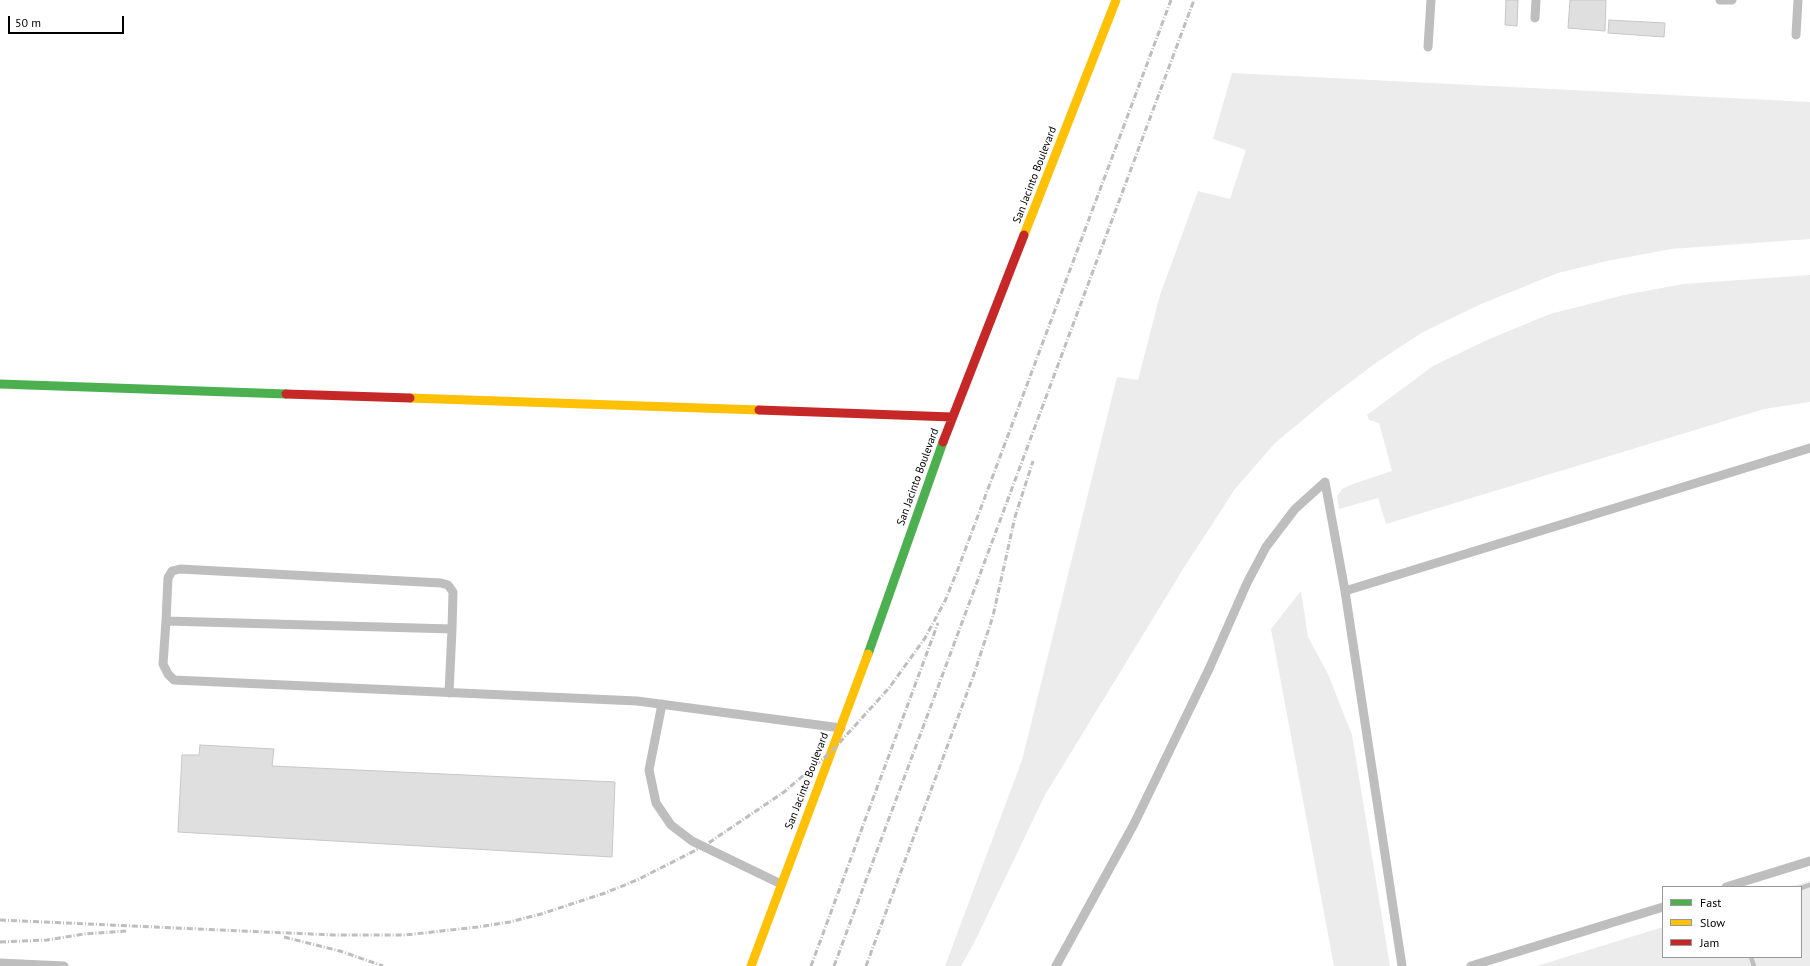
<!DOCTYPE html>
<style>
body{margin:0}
#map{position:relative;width:1810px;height:966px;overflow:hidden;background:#fff;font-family:"PT Sans",sans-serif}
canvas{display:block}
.legend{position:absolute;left:1662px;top:886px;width:140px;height:72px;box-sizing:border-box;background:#fff;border:1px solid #999;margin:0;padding:5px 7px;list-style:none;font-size:12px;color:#000}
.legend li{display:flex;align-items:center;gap:8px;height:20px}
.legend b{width:20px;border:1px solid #999}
.scale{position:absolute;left:8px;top:16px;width:116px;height:18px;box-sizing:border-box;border:2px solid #000;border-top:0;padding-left:5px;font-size:12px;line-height:14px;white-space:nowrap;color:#000;-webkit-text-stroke:3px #fff;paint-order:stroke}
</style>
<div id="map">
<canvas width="1810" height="966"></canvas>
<ul class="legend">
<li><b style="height:5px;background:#4caf50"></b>Fast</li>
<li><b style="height:5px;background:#ffc107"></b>Slow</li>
<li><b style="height:5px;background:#c62828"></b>Jam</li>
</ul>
<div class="scale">50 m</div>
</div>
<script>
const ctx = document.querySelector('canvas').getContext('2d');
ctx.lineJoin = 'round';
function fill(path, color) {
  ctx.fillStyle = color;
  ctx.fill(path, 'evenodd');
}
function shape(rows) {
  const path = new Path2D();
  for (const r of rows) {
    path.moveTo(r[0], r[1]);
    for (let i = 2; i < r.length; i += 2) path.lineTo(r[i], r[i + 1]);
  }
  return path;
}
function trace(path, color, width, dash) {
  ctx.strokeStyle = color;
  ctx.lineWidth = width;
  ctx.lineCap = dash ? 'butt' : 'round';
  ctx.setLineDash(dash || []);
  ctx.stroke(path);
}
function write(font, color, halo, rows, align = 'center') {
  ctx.font = font + ' "PT Sans",sans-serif';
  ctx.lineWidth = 3;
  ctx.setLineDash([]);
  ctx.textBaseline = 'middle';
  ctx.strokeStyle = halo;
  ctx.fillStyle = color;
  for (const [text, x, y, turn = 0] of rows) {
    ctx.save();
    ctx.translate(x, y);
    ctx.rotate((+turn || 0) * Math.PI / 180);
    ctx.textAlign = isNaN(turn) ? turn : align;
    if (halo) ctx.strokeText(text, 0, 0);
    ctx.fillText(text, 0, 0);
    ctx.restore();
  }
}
fill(shape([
 [1232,73,1810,102,1810,239,1671,249,1607,261,1558,273,1481,304,1423,332,1377,362,1328,399,1275,443,1235,489,1185,566,1045,795,974,943,961,966,945,966,1022,760,1117,377,1138,380,1160,295,1198,191,1230,199,1246,150,1213,139],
 [1810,275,1810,402,1764,409,1386,524,1378,498,1339,509,1337,497,1342,489,1353,484,1392,471,1379,423,1369,420,1367,415,1433,366,1487,340,1550,314,1624,295,1683,284],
 [1301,591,1308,637,1328,674,1352,735,1390,966,1334,966,1271,629],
 [1810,881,1810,966,1537,966,1663,927,1663,957,1801,957,1801,887,1790,887]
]), '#ececec');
trace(shape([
 [1801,888,1810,885],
 [1751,957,1754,966]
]), '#bfbfbf', 4.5);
const building = shape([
 [1506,0,1518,0,1517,26,1505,25,1506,0],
 [1570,0,1606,0,1605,31,1568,28,1570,0],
 [1609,20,1665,23,1664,37,1608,33,1609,20],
 [200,745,274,749,272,766,615,782,612,857,178,832,182,755,199,755,200,745]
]);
fill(building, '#dfdfdf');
trace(building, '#c7c7c7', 1);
trace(shape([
 [1720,0,1732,0],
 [1535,18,1536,0],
 [1796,35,1798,0],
 [1428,47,1431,0],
 [1345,591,1810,448],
 [166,621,168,578,172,571,180,569,441,583,448,585,453,592,452,629],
 [449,693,452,629,166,621,163,664,168,674,174,680,637,701,841,728],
 [662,704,649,770,656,803,671,825,692,841,781,884],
 [1726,887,1810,861],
 [0,963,64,966],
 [1056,966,1134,824,1209,669,1247,583,1266,547,1295,509,1325,482,1345,591,1402,966],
 [1471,966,1663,907]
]), '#bebebe', 9);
trace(shape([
 [0,384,286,394],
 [868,654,943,442]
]), '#4caf50', 9);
trace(shape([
 [1024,235,1116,0],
 [410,398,759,410],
 [751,966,868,654]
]), '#ffc107', 9);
trace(shape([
 [286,394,410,398],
 [759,410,952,417],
 [943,442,1024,235]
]), '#c62828', 9);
trace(shape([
 [0,920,333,935,405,935,478,927,510,922,541,914,605,893,637,880,704,846,784,792,832,751,889,688,925,638,945,601,958,569,1171,0],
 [284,937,340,951,383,966],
 [0,942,47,940,84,934,126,931],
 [811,966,938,623],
 [834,966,1194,0],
 [866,966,974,674,993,616,1015,517,1033,461]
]), '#bebebe', 3, [6, 2, 1, 2]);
write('11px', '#000', '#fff', [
 ["San Jacinto Boulevard",1035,175,-69],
 ["San Jacinto Boulevard",918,477,-70],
 ["San Jacinto Boulevard",807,781,-69]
]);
</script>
